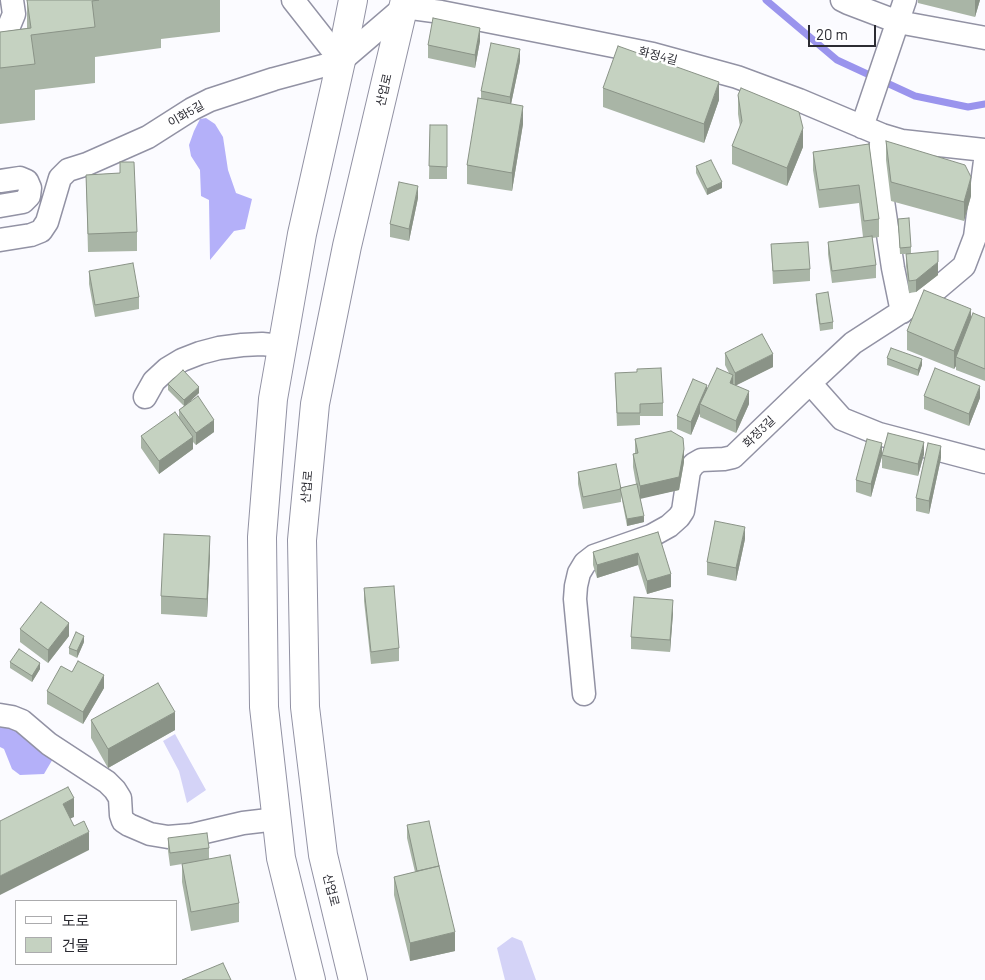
<!DOCTYPE html>
<meta charset="utf-8">
<style>
body{margin:0}
#map{position:relative;width:985px;height:980px;overflow:hidden;background:#fbfbff;font-family:Barlow,"Noto Sans KR",sans-serif}
canvas{display:block}
.legend{position:absolute;left:15px;top:900px;width:162px;height:65px;box-sizing:border-box;background:#fff;border:1px solid #ababad;margin:0;padding:6px 9px;list-style:none;font-size:15px;color:#2c2c33}
.legend li{display:flex;align-items:center;gap:10px;height:25px}
.legend b{width:25px;border:1px solid #ababad}
.scale{position:absolute;left:808px;top:25px;width:68px;height:22px;box-sizing:border-box;border:2px solid #2c2c33;border-top:0;padding-left:6px;font-size:15px;line-height:18px;white-space:nowrap;color:#2c2c33;-webkit-text-stroke:4px #fff;paint-order:stroke}
</style>
<div id="map">
<canvas width="985" height="980"></canvas>
<ul class="legend">
<li><b style="height:6px;background:#fff"></b>도로</li>
<li><b style="height:14px;background:#c5d2c1"></b>건물</li>
</ul>
<div class="scale">20 m</div>
</div>
<script>
const ctx = document.querySelector('canvas').getContext('2d');
ctx.lineJoin = 'round';
function fill(path, color) {
  ctx.fillStyle = color;
  ctx.fill(path, 'evenodd');
}
function shape(rows) {
  const path = new Path2D();
  for (const r of rows) {
    path.moveTo(r[0], r[1]);
    for (let i = 2; i < r.length; i += 2) path.lineTo(r[i], r[i + 1]);
  }
  return path;
}
function trace(path, color, width, dash) {
  ctx.strokeStyle = color;
  ctx.lineWidth = width;
  ctx.lineCap = dash ? 'butt' : 'round';
  ctx.setLineDash(dash || []);
  ctx.stroke(path);
}
function write(font, color, halo, rows, align = 'center') {
  ctx.font = font + ' Barlow,"Noto Sans KR",sans-serif';
  ctx.lineWidth = 5;
  ctx.setLineDash([]);
  ctx.textBaseline = 'middle';
  ctx.strokeStyle = halo;
  ctx.fillStyle = color;
  for (const [text, x, y, turn = 0] of rows) {
    ctx.save();
    ctx.translate(x, y);
    ctx.rotate((+turn || 0) * Math.PI / 180);
    ctx.textAlign = isNaN(turn) ? turn : align;
    if (halo) ctx.strokeText(text, 0, 0);
    ctx.fillText(text, 0, 0);
    ctx.restore();
  }
}
fill(shape([
 [175,734,206,790,187,803,179,771,163,741],
 [512,937,522,941,536,980,505,980,497,948]
]), '#d4d3f7');
fill(shape([
 [206,118,215,124,223,137,228,170,236,193,252,199,245,229,234,231,210,260,209,200,201,196,200,170,191,156,189,145,194,131,200,119],
 [0,720,8,723,54,757,44,774,20,775,12,769,4,749,0,747]
]), '#b4b0f9');
trace(shape([
 [766,0,837,60,915,96,968,107,985,104]
]), '#9a94ed', 7);
const minor = shape([
 [293,0,341,61],
 [842,0,848,3,898,22,985,38],
 [0,37,7,31,14,14,12,0],
 [862,127,905,0],
 [882,135,879,159,880,181,893,268,902,312],
 [0,181,20,178,27,181,30,188,29,196,23,202,0,206],
 [0,240,31,235,41,231,47,222,60,178,68,170,87,164,148,137,192,109,210,100,274,79,341,61,404,7,441,12,558,35,653,54,737,77,799,100,882,135,902,141,985,150],
 [810,383,842,419,879,434,985,462],
 [145,397,154,381,167,369,182,360,200,353,219,348,242,345,262,344,282,346],
 [584,694,575,599,576,586,579,573,585,563,594,556,651,536,669,526,679,517,683,511,689,471,694,464,701,460,724,459,733,457,810,383,853,343,938,288,964,266,975,237,985,161],
 [0,715,12,717,22,721,49,744,107,782,115,790,120,798,121,815,123,821,129,825,150,834,168,837,192,835,243,823,277,819]
]);
const major = shape([
 [311,980,281,858,264,707,262,537,273,399,302,234,341,61,353,0],
 [353,980,323,855,305,707,302,540,315,404,347,246,405,0]
]);
trace(minor, '#9292a4', 25);
trace(major, '#9292a4', 30);
trace(minor, '#fff', 22);
trace(major, '#fff', 28);
fill(shape([
 [27,0,220,0,220,32,161,39,161,48,95,57,95,83,35,90,35,120,0,124,0,32,27,28],
 [918,0,980,0,975,17,918,3],
 [480,41,475,68,428,58,428,45],
 [520,61,511,104,523,124,512,191,467,184,467,165,481,99,481,91],
 [603,88,719,100,704,143,603,107],
 [738,95,803,147,787,186,732,164,732,146,740,127,738,114],
 [430,125,447,125,447,179,429,179],
 [886,141,971,196,964,221,891,201,886,160],
 [869,144,879,219,879,237,872,238,876,265,876,278,832,283,828,254,828,242,863,237,859,203,819,208,813,170,813,152],
 [120,162,137,232,137,251,88,252,86,175,120,173],
 [696,166,722,188,707,195,696,173],
 [418,198,409,241,390,237,390,224],
 [898,219,911,247,911,253,938,275,916,292,909,293,906,266,906,254,900,254],
 [771,244,810,269,810,281,773,284],
 [89,271,139,297,139,309,95,317,89,284],
 [816,294,833,322,833,329,820,331,816,300],
 [985,318,985,381,956,370,956,366,954,369,907,350,907,331,971,319],
 [725,353,773,367,736,385,749,404,736,433,700,417,700,413,691,435,677,429,677,416,707,390,729,373,725,365],
 [887,358,922,365,918,376,887,365],
 [615,373,663,403,663,416,640,416,640,425,617,426],
 [168,384,199,393,187,404,214,432,196,445,193,442,193,449,159,474,141,448,141,436,179,417,179,410,184,406,168,390],
 [924,396,980,398,969,426,924,409],
 [635,439,684,462,679,490,640,498,644,522,627,526,621,495,621,502,583,509,578,484,578,472,620,488,636,484,633,467,633,454,635,453],
 [924,454,918,476,882,468,882,456,871,497,856,492,856,480,882,455],
 [941,458,929,514,916,511,916,498],
 [658,532,671,587,647,594,638,565,597,578,593,565,593,552],
 [745,539,736,581,707,575,707,562],
 [210,554,207,617,161,614,161,596],
 [364,588,399,648,399,661,371,664,364,601],
 [673,613,670,652,631,649,631,637],
 [20,629,69,636,48,663,20,642],
 [84,642,77,658,69,654,69,648],
 [10,662,40,669,32,682,10,668],
 [104,688,83,724,47,704,47,691],
 [91,720,175,730,108,768,91,738],
 [407,825,455,951,410,961,394,895,394,877,415,872,407,838],
 [168,838,209,848,209,858,239,903,239,922,191,931,182,882,182,864,170,866,168,851]
]), '#a9b5a6');
fill(shape([
 [975,0,980,0,975,17],
 [480,28,480,41,475,68,475,55],
 [520,49,520,61,510,109,510,97],
 [719,82,719,100,704,143,704,124],
 [523,106,523,124,512,191,512,173],
 [803,128,803,147,787,186,787,168],
 [971,177,971,196,964,221,964,202],
 [722,182,722,188,707,195,707,189],
 [418,186,418,198,409,241,409,229],
 [938,262,938,275,916,292,916,280],
 [971,309,971,328,956,357,956,366,954,369,954,351],
 [773,354,773,367,735,386,735,373],
 [922,359,922,365,918,376,918,370],
 [733,375,733,388,730,383],
 [707,385,707,397,700,404,700,413,691,435,691,422],
 [980,386,980,398,969,426,969,414],
 [199,387,199,393,184,407,184,400],
 [749,391,749,404,736,433,736,421],
 [214,420,214,432,196,445,196,433],
 [193,437,193,449,159,474,159,461],
 [924,442,924,454,918,476,918,464],
 [882,443,882,456,871,497,871,484],
 [941,446,941,458,929,514,929,501],
 [684,449,684,462,679,490,640,499,640,486],
 [644,516,644,522,627,526,627,519],
 [745,527,745,539,736,581,736,568],
 [210,536,210,554,207,617,207,599],
 [638,553,638,565,597,578,597,565],
 [671,574,671,587,647,594,647,581],
 [673,600,673,613,670,652,670,640],
 [69,623,69,636,48,663,48,650],
 [84,636,84,642,77,658,77,651],
 [40,663,40,669,32,682,32,676],
 [104,675,104,688,83,724,83,712],
 [175,712,175,730,108,768,108,749],
 [74,798,74,817,63,822,63,804],
 [89,832,89,850,0,895,0,876],
 [455,932,455,951,410,961,410,943]
]), '#8a9387');
const building = shape([
 [27,0,99,0,92,1,95,27,31,35,35,64,0,68,0,32,31,28,27,0],
 [433,18,480,28,475,55,428,45,433,18],
 [491,43,520,49,510,97,481,91,491,43],
 [618,46,719,82,704,124,603,88,618,46],
 [741,88,799,112,803,128,787,168,732,146,742,121,738,95,741,88],
 [478,98,523,106,512,173,467,165,478,98],
 [430,125,447,125,447,167,429,166,430,125],
 [886,141,965,165,971,177,964,202,891,182,886,141],
 [869,144,879,219,864,221,859,185,819,190,813,152,869,144],
 [711,160,722,182,707,189,696,166,711,160],
 [120,162,134,162,137,232,88,234,86,175,120,173,120,162],
 [399,182,418,186,409,229,390,224,399,182],
 [909,218,911,247,900,248,898,219,909,218],
 [872,236,876,265,832,271,828,242,872,236],
 [808,242,810,269,773,271,771,244,808,242],
 [938,251,938,262,916,280,909,281,906,254,938,251],
 [133,263,139,297,95,305,89,271,133,263],
 [924,290,971,309,954,351,907,331,924,290],
 [828,292,833,322,820,324,816,294,828,292],
 [973,313,985,318,985,369,956,357,973,313],
 [762,334,773,354,735,373,725,353,762,334],
 [891,348,922,359,918,370,887,358,891,348],
 [661,368,663,403,640,404,640,413,617,413,615,373,637,372,637,369,661,368],
 [717,368,733,375,730,383,749,391,736,421,700,404,717,368],
 [935,368,980,386,969,414,924,396,935,368],
 [183,370,199,387,184,400,168,384,183,370],
 [693,379,707,385,691,422,677,416,693,379],
 [198,396,214,420,196,433,179,410,198,396],
 [175,412,193,437,159,461,141,436,175,412],
 [671,431,683,438,684,449,679,477,640,486,633,454,638,453,635,439,671,431],
 [888,433,924,442,918,464,882,455,888,433],
 [867,439,882,443,871,484,856,480,867,439],
 [928,443,941,446,929,501,916,498,928,443],
 [616,464,621,489,583,497,578,472,616,464],
 [637,484,644,516,627,519,620,488,637,484],
 [715,521,745,527,736,568,707,562,715,521],
 [658,532,671,574,647,581,638,553,597,565,593,552,658,532],
 [164,534,210,536,207,599,161,596,164,534],
 [394,586,399,648,371,652,364,588,394,586],
 [634,597,673,600,670,640,631,637,634,597],
 [41,602,69,623,48,650,20,629,41,602],
 [76,632,84,636,77,651,69,648,76,632],
 [19,649,40,663,32,676,10,662,19,649],
 [78,661,104,675,83,712,47,691,61,666,72,672,78,661],
 [158,683,175,712,108,749,91,720,158,683],
 [68,787,74,798,63,804,74,826,84,821,89,832,0,876,0,821,68,787],
 [429,821,439,866,417,871,407,825,429,821],
 [207,833,209,848,170,853,168,838,207,833],
 [230,855,239,903,191,912,182,864,230,855],
 [439,866,455,932,410,943,394,877,439,866],
 [223,963,231,980,182,980,223,963]
]);
fill(building, '#c5d2c1');
trace(building, '#8a9387', 1);
write('12px', '#2c2c33', '#fff', [
 ["화정4길",658,56,14],
 ["산업로",384,90,-77],
 ["이화5길",186,114,-30],
 ["화정3길",759,432,-44],
 ["산업로",307,487,-85],
 ["산업로",331,890,76]
]);
</script>
